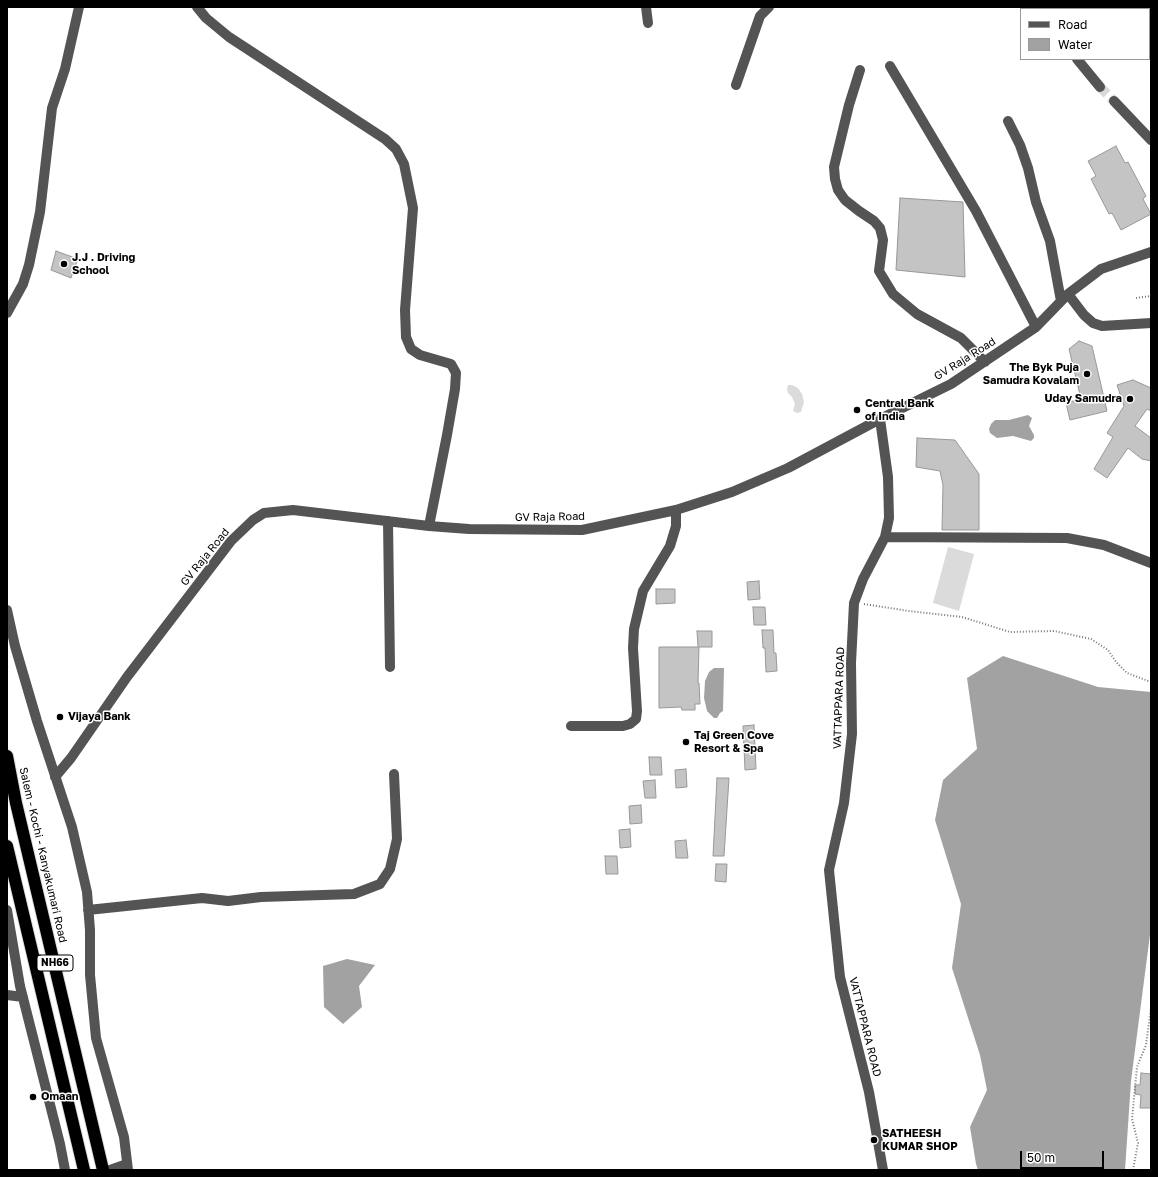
<!DOCTYPE html>
<style>
body{margin:0}
#map{position:relative;width:1158px;height:1177px;overflow:hidden;background:#fff;font-family:"Golos Text",sans-serif}
canvas{display:block}
.frame{position:absolute;inset:0;border:8px solid #000;pointer-events:none}
.legend{position:absolute;left:1020px;top:8px;width:130px;height:52px;box-sizing:border-box;background:#fff;border:1px solid #999;margin:0;padding:5px 7px;list-style:none;font-size:12px;color:#000}
.legend li{display:flex;align-items:center;gap:8px;height:20px}
.legend b{width:20px;border:1px solid #999}
.scale{position:absolute;left:1020px;top:1151px;width:84px;height:18px;box-sizing:border-box;border:2px solid #000;border-top:0;padding-left:5px;font-size:12px;line-height:14px;white-space:nowrap;color:#000;-webkit-text-stroke:3px #fff;paint-order:stroke}
</style>
<div id="map">
<canvas width="1158" height="1177"></canvas>
<div class="frame"></div>
<ul class="legend">
<li><b style="height:5px;background:#545454"></b>Road</li>
<li><b style="height:11px;background:#a2a2a2"></b>Water</li>
</ul>
<div class="scale">50 m</div>
</div>
<script>
const ctx = document.querySelector('canvas').getContext('2d');
ctx.lineJoin = 'round';
function fill(path, color) {
  ctx.fillStyle = color;
  ctx.fill(path, 'evenodd');
}
function shape(rows) {
  const path = new Path2D();
  for (const r of rows) {
    path.moveTo(r[0], r[1]);
    for (let i = 2; i < r.length; i += 2) path.lineTo(r[i], r[i + 1]);
  }
  return path;
}
function trace(path, color, width, dash) {
  ctx.strokeStyle = color;
  ctx.lineWidth = width;
  ctx.lineCap = dash ? 'butt' : 'round';
  ctx.setLineDash(dash || []);
  ctx.stroke(path);
}
function write(font, color, halo, rows, align = 'center') {
  ctx.font = font + ' "Golos Text",sans-serif';
  ctx.lineWidth = 3;
  ctx.setLineDash([]);
  ctx.textBaseline = 'middle';
  ctx.strokeStyle = halo;
  ctx.fillStyle = color;
  for (const [text, x, y, turn = 0] of rows) {
    ctx.save();
    ctx.translate(x, y);
    ctx.rotate((+turn || 0) * Math.PI / 180);
    ctx.textAlign = isNaN(turn) ? turn : align;
    if (halo) ctx.strokeText(text, 0, 0);
    ctx.fillText(text, 0, 0);
    ctx.restore();
  }
}
fill(shape([
 [788,385,792,385,798,388,802,394,804,402,801,412,797,413,793,411,795,404,792,397,788,393,787,389],
 [948,547,974,554,959,611,933,603]
]), '#dbdbdb');
fill(shape([
 [1028,415,1032,418,1029,426,1034,435,1034,438,1031,441,1013,436,997,438,990,433,989,429,991,424,995,420,1009,420],
 [1003,656,1098,687,1151,692,1151,927,1131,1081,1125,1170,978,1170,976,1164,970,1127,987,1090,980,1055,952,968,961,904,935,820,943,780,977,749,967,678],
 [714,668,724,668,723,711,720,713,717,718,714,718,707,711,704,698,705,681,709,672],
 [347,959,375,965,359,986,362,1007,343,1024,324,1007,323,966]
]), '#a2a2a2');
const building = shape([
 [1116,146,1125,163,1128,162,1146,196,1143,199,1151,214,1121,230,1112,213,1109,214,1091,179,1096,176,1088,161,1116,146],
 [900,198,963,202,965,277,896,270,900,198],
 [56,251,78,259,71,278,51,270,56,251],
 [1079,341,1092,346,1107,411,1070,420,1066,403,1081,399,1069,349,1079,341],
 [1133,380,1151,388,1151,411,1147,409,1135,426,1151,438,1151,461,1142,459,1128,448,1107,478,1094,469,1113,437,1107,433,1124,406,1117,385,1133,380],
 [917,438,955,440,979,474,979,530,942,530,943,485,940,471,916,467,917,438],
 [759,581,760,599,748,600,747,582,759,581],
 [656,589,675,589,675,603,656,604,656,589],
 [753,607,765,607,766,625,754,625,753,607],
 [762,630,773,630,774,653,776,653,777,671,766,672,765,648,763,648,762,630],
 [697,631,712,631,712,647,699,647,698,683,699,683,700,704,695,704,695,710,682,710,681,707,659,708,659,647,698,647,697,631],
 [754,725,756,769,745,770,743,726,754,725],
 [649,757,661,757,662,775,650,775,649,757],
 [686,769,687,787,676,788,675,770,686,769],
 [717,778,729,778,724,856,713,856,717,778],
 [655,780,656,798,645,798,643,781,655,780],
 [641,805,642,823,630,824,629,806,641,805],
 [630,829,631,847,620,848,619,830,630,829],
 [686,840,688,858,676,858,675,841,686,840],
 [605,856,617,856,618,874,606,874,605,856],
 [716,864,727,864,726,882,715,881,716,864],
 [1141,1073,1151,1074,1151,1108,1140,1108,1141,1095,1135,1094,1135,1085,1140,1085,1141,1073]
]);
fill(building, '#c4c4c4');
trace(building, '#989898', 1);
trace(shape([
 [1100,87,1114,101]
]), '#d9d9d9', 10, [10, 5]);
const highway = shape([
 [7,756,16,803,103,1170],
 [7,846,84,1170]
]);
trace(highway, '#dbdbdb', 14);
trace(shape([
 [1136,298,1151,296],
 [864,604,909,611,962,617,1010,632,1054,631,1091,639,1108,650,1116,662,1127,673,1151,682],
 [1133,1170,1138,1143,1132,1119,1137,1067,1146,1045,1151,1008]
]), '#767676', 2, [1, 2]);
trace(shape([
 [197,7,206,18,229,37,385,139,396,149,404,164,413,208,405,310,406,337,411,349,420,355,451,364,456,373,455,389,447,435,429,526],
 [646,7,648,23],
 [1035,7,1037,9],
 [1077,59,1100,87],
 [890,66,976,211,1036,327],
 [860,70,849,105,834,167,835,179,838,190,845,200,859,211,874,221,880,228,883,240,879,271,893,294,917,314,961,338,985,362],
 [736,85,760,16,769,7],
 [1114,101,1151,140],
 [1008,121,1020,145,1028,168,1036,202,1050,241,1061,301],
 [1068,294,1084,315,1093,323,1102,326,1151,323],
 [7,313,23,284,29,265,40,212,52,108,65,69,79,7],
 [880,419,888,477,889,518,885,537,863,579,854,603,851,663,852,734,844,803,829,870,840,977,869,1092,883,1170],
 [388,521,390,667],
 [885,537,1067,538,1104,545,1151,563],
 [7,610,15,646,37,721,72,827,87,892,90,930,90,975,96,1038,124,1137,128,1170],
 [571,726,623,726,630,724,636,719,637,711,633,648,634,629,643,591,670,546,676,526,676,510],
 [55,777,71,758,127,677,231,541,253,520,264,513,293,510,429,526,469,529,582,530,676,510,732,492,788,468,880,419,951,384,1036,327,1068,294,1101,269,1151,252],
 [7,910,20,986,60,1144,65,1170],
 [88,910,202,898,228,901,261,897,354,894,380,884,390,869,397,839,394,774],
 [7,995,23,997],
 [110,1170,127,1164]
]), '#545454', 10);
trace(highway, '#000', 12);
for (const [x, y, r, color] of [
 [64,264,4,"#000"],
 [1087,374,4,"#000"],
 [1130,399,4,"#000"],
 [857,410,4,"#000"],
 [60,717,4,"#000"],
 [686,742,4,"#000"],
 [33,1097,4,"#000"],
 [874,1140,4,"#000"]
]) {
  const dot = new Path2D();
  dot.arc(x, y, r, 0, 2 * Math.PI);
  ctx.fillStyle = color;
  ctx.fill(dot);
  trace(dot, '#fff', 1.5);
}
for (const [x, y, w] of [
 [55,963,36]
]) {
  const box = new Path2D();
  box.roundRect(x - w / 2, y - 8, w, 16, 3);
  ctx.fillStyle = '#fff';
  ctx.fill(box);
  trace(box, '#000', 1);
}
write('bold 10px', '#000', null, [
 ["NH66",55,963]
]);
write('bold 11px', '#000', '#fff', [
 ["J.J . Driving",72,258],
 ["School",72,271],
 ["The Byk Puja",1079,368,"right"],
 ["Samudra Kovalam",1079,381,"right"],
 ["Uday Samudra",1122,399,"right"],
 ["Central Bank",865,404],
 ["of India",865,417],
 ["Vijaya Bank",68,717],
 ["Taj Green Cove",694,736],
 ["Resort & Spa",694,749],
 ["Omaan",41,1097],
 ["SATHEESH",882,1134],
 ["KUMAR SHOP",882,1147]
], 'left');
write('11px', '#000', '#fff', [
 ["GV Raja Road",965,359,-32],
 ["GV Raja Road",550,517,-1],
 ["GV Raja Road",205,557,-51],
 ["VATTAPPARA ROAD",839,698,-88],
 ["Salem - Kochi - Kanyakumari Road",43,855,77],
 ["VATTAPPARA ROAD",865,1027,76]
]);
</script>
